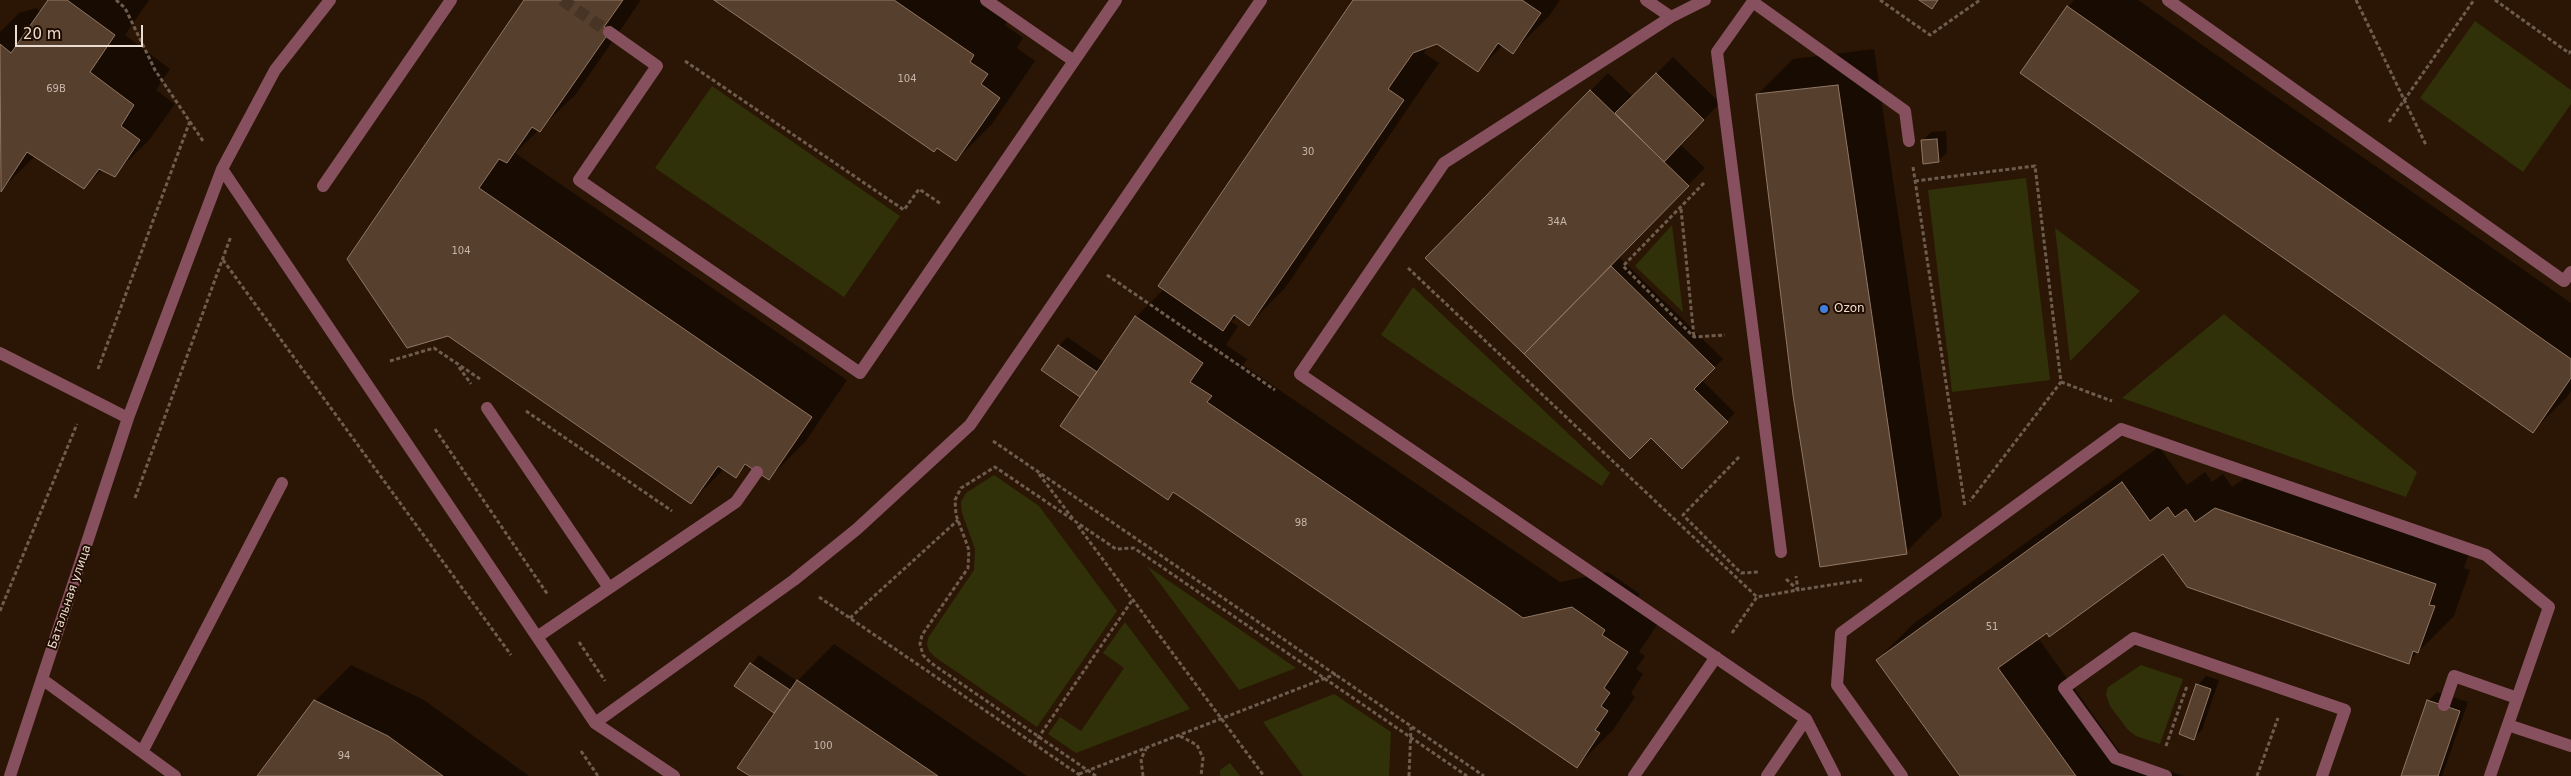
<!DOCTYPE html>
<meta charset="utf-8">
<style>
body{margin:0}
#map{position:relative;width:2571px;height:776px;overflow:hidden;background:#2b1605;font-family:"DejaVu Sans",sans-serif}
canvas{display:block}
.scale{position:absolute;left:15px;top:25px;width:128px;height:22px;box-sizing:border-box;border:2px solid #ecddd2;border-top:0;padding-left:6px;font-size:15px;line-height:18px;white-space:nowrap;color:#ecddd2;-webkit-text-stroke:4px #210d00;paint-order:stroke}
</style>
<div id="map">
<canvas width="2571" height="776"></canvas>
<div class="scale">20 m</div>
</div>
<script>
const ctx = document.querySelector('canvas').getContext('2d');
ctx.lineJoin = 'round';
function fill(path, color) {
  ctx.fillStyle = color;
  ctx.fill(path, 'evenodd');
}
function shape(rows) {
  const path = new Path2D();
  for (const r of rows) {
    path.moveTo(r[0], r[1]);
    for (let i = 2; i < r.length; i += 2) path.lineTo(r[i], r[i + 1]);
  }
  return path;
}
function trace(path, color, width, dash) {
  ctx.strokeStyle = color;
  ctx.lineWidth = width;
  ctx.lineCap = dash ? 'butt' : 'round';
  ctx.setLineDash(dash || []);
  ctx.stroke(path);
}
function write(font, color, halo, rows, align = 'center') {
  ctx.font = font + ' "DejaVu Sans",sans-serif';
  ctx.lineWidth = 4;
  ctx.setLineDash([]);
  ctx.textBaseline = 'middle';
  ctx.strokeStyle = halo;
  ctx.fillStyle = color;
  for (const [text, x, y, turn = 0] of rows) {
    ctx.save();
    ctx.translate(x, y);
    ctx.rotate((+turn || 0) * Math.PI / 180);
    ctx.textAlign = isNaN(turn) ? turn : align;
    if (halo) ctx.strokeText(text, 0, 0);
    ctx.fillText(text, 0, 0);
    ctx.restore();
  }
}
fill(shape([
 [2475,21,2571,90,2571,104,2523,172,2420,98],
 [712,86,900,216,844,297,655,168],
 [2026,178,2050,380,1952,392,1928,190],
 [1672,225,1683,312,1635,266],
 [2055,228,2140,291,2070,361],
 [1413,287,1610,473,1602,486,1381,335],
 [2224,314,2417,472,2406,497,2122,398],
 [994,475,1039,506,1117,611,1037,727,935,657,929,651,927,644,928,638,974,570,975,549,962,513,961,502,966,493],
 [1147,566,1296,668,1239,690],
 [1125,622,1190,709,1076,753,1048,734,1060,717,1081,731,1124,668,1103,653],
 [2141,665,2183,679,2160,744,2136,736,2128,730,2110,706,2106,694,2108,687],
 [1334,694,1391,732,1389,776,1303,776,1263,722],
 [1230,763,1240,776,1220,776,1220,770]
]), '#303108');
fill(shape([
 [49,0,149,0,125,35,170,69,156,90,175,104,150,139,114,175,103,169,84,187,35,156,1,190,0,32,19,13,36,8,41,12],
 [526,0,641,0,576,94,515,153,847,380,805,442,769,478,748,464,735,476,724,469,691,502,448,335,407,347],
 [716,0,983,0,1009,18,1005,25,1023,38,1017,48,1035,61,992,124,956,160],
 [1354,0,1560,0,1549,16,1513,52,1503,45,1478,70,1437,42,1428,46,1424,53,1439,63,1285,288,1249,324,1237,316,1231,322,1238,326,1226,345,1247,359,1243,365,1560,582,1608,572,1640,594,1637,598,1663,616,1639,652,1645,656,1636,669,1643,674,1631,693,1635,697,1613,730,1577,766,1174,491,1167,498,1082,396,1059,346,1067,337,1105,363,1136,317,1164,289],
 [2074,0,2138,0,2571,303,2571,391,2566,398,2533,431,2068,7],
 [1874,49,1942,516,1906,552,1757,95,1793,59],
 [1673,57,1720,103,1680,144,1705,168,1574,301,1576,303,1620,258,1723,359,1702,380,1735,413,1682,467,1651,436,1530,350,1427,258,1608,73,1633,97],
 [1946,131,1947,152,1939,161,1922,141,1931,132],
 [2159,447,2187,485,2205,472,2212,482,2223,474,2232,487,2252,473,2471,548,2464,568,2470,570,2454,616,2408,662,2164,552,2038,638,2122,755,2184,776,1961,776,1877,660,1913,624],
 [834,644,1027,776,752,776,776,713,736,685,759,655,797,681],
 [351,665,424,700,529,776,259,776,315,701],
 [2206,676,2219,680,2202,730,2193,738,2198,685],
 [2437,692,2468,702,2442,776,2402,776,2428,701]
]), '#0007');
const building = shape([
 [48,0,67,0,115,35,90,72,134,105,121,126,140,140,115,177,99,169,84,189,27,152,1,192,0,44,11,53,48,0],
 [524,0,623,0,604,27,610,31,540,132,532,127,507,163,499,159,479,188,812,417,769,480,745,464,736,478,718,466,691,504,448,336,407,348,347,259,524,0],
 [714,0,894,0,974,55,970,62,988,74,981,84,1000,98,956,161,937,148,934,152,714,0],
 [1353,0,1522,0,1541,13,1513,54,1498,43,1478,72,1437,44,1413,53,1388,89,1404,100,1249,326,1234,315,1223,331,1158,286,1353,0],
 [1919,0,1938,0,1932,9,1919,0],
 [2067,6,2571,359,2571,378,2533,433,2020,73,2067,6],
 [1656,73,1704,120,1664,162,1615,113,1656,73],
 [1838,85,1907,554,1820,567,1793,395,1756,94,1838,85],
 [1590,90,1689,186,1524,354,1425,258,1590,90],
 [1937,139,1939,162,1923,164,1921,140,1937,139],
 [1611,266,1715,368,1694,389,1728,422,1682,469,1651,438,1630,459,1524,354,1611,266],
 [1135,316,1203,363,1190,382,1212,396,1207,402,1506,606,1523,618,1572,607,1605,630,1602,635,1628,652,1604,688,1610,693,1601,706,1608,711,1595,730,1600,733,1577,768,1185,500,1173,492,1168,500,1060,426,1135,316],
 [1058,345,1097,372,1080,397,1041,370,1058,345],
 [2122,482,2150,521,2168,507,2175,517,2186,509,2195,522,2215,508,2436,584,2429,605,2435,606,2418,653,2413,651,2409,664,2187,587,2163,554,2049,637,2047,633,1998,668,2076,776,1960,776,1876,660,2122,482],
 [750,663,790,690,774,713,734,686,750,663],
 [797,680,863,725,938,776,750,776,737,768,797,680],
 [2196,684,2211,689,2194,740,2179,734,2196,684],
 [314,700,388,736,443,776,257,776,314,700],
 [2427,700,2460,711,2438,776,2401,776,2427,700]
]);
fill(building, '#573f2d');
trace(building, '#917763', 1);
trace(shape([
 [562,0,609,32]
]), '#483424', 12, [12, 6]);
trace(shape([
 [116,0,125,8,155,70,203,141],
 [1880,0,1930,35,1980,0],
 [2356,0,2426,145],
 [2495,0,2569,53,2571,51],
 [685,61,904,210,919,189,941,204],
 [2389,122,2474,0],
 [1913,167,1965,507],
 [1915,181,2035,166,2061,382,1970,501],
 [1704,183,1623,266,1694,337,1725,335],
 [1681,209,1694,337],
 [223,260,511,655],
 [1408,268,1757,597],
 [1107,275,1275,390],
 [390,361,434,348,480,379],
 [459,367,471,384],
 [98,369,190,121],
 [2061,382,2112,401],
 [526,411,672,511],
 [435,429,548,595],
 [993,441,1484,776],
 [1739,457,1683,515,1741,573,1760,572],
 [1039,474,1073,519],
 [135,498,231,236],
 [1078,526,1264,776],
 [1786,579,1798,590,1862,580],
 [819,597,1081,776],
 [0,611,77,424],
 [850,618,958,520],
 [1732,633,1757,597,1798,590,1796,576],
 [579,642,605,681],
 [1180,736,1197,745,1203,758,1201,776],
 [1034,744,1133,599],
 [2166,746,2187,686],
 [581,751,598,776],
 [1079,774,1336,674],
 [1096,776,931,663,923,655,920,644,922,635,968,568,969,550,956,515,955,500,961,488,995,467,1116,549,1134,548,1467,776],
 [1143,776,1141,759,1146,749],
 [1409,776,1411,727],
 [2257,776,2278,718]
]), '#6f5c4d', 3, [4, 2.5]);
trace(shape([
 [1646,0,1671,17],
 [1705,0,1671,17,1444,163,1300,374,1806,719,1835,776],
 [1754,0,1717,52,1781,552],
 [2168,0,2564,281,2571,272],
 [1753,2,1905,111,1909,141],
 [609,32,657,66,579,180,860,373,1074,61,986,0],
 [1074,61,1116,0],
 [222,169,595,723,674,776],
 [323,186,451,0],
 [0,353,128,418],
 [487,408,609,588],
 [537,637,736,502,757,472],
 [42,679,175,776],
 [2444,705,2454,676,2517,698],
 [595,723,794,580,857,529,970,425,1261,0],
 [2508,725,2571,746],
 [142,752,282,483],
 [10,776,128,418,222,169,275,70,330,0],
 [1634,776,1716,657],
 [1767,776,1806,719],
 [1902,776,1837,685,1841,633,2121,429,2486,555,2549,607,2490,776],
 [2166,776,2115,758,2064,688,2134,638,2345,710,2322,776]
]), '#86505f', 12);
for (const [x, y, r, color] of [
 [1824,309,5,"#3f7fe0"]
]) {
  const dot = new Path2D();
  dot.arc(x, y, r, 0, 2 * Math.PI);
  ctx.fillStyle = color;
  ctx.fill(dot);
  trace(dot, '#210d00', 2);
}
write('10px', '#c7b6a9', null, [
 ["104",907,79],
 ["69В",56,89],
 ["30",1308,152],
 ["34А",1557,222],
 ["104",461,251],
 ["98",1301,523],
 ["51",1992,627],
 ["100",823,746],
 ["94",344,756]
]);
write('12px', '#ecddd2', '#210d00', [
 ["Ozon",1834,309]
], 'left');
write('12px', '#ecddd2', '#210d00', [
 ["Батальная улица",70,597,-71]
]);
</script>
